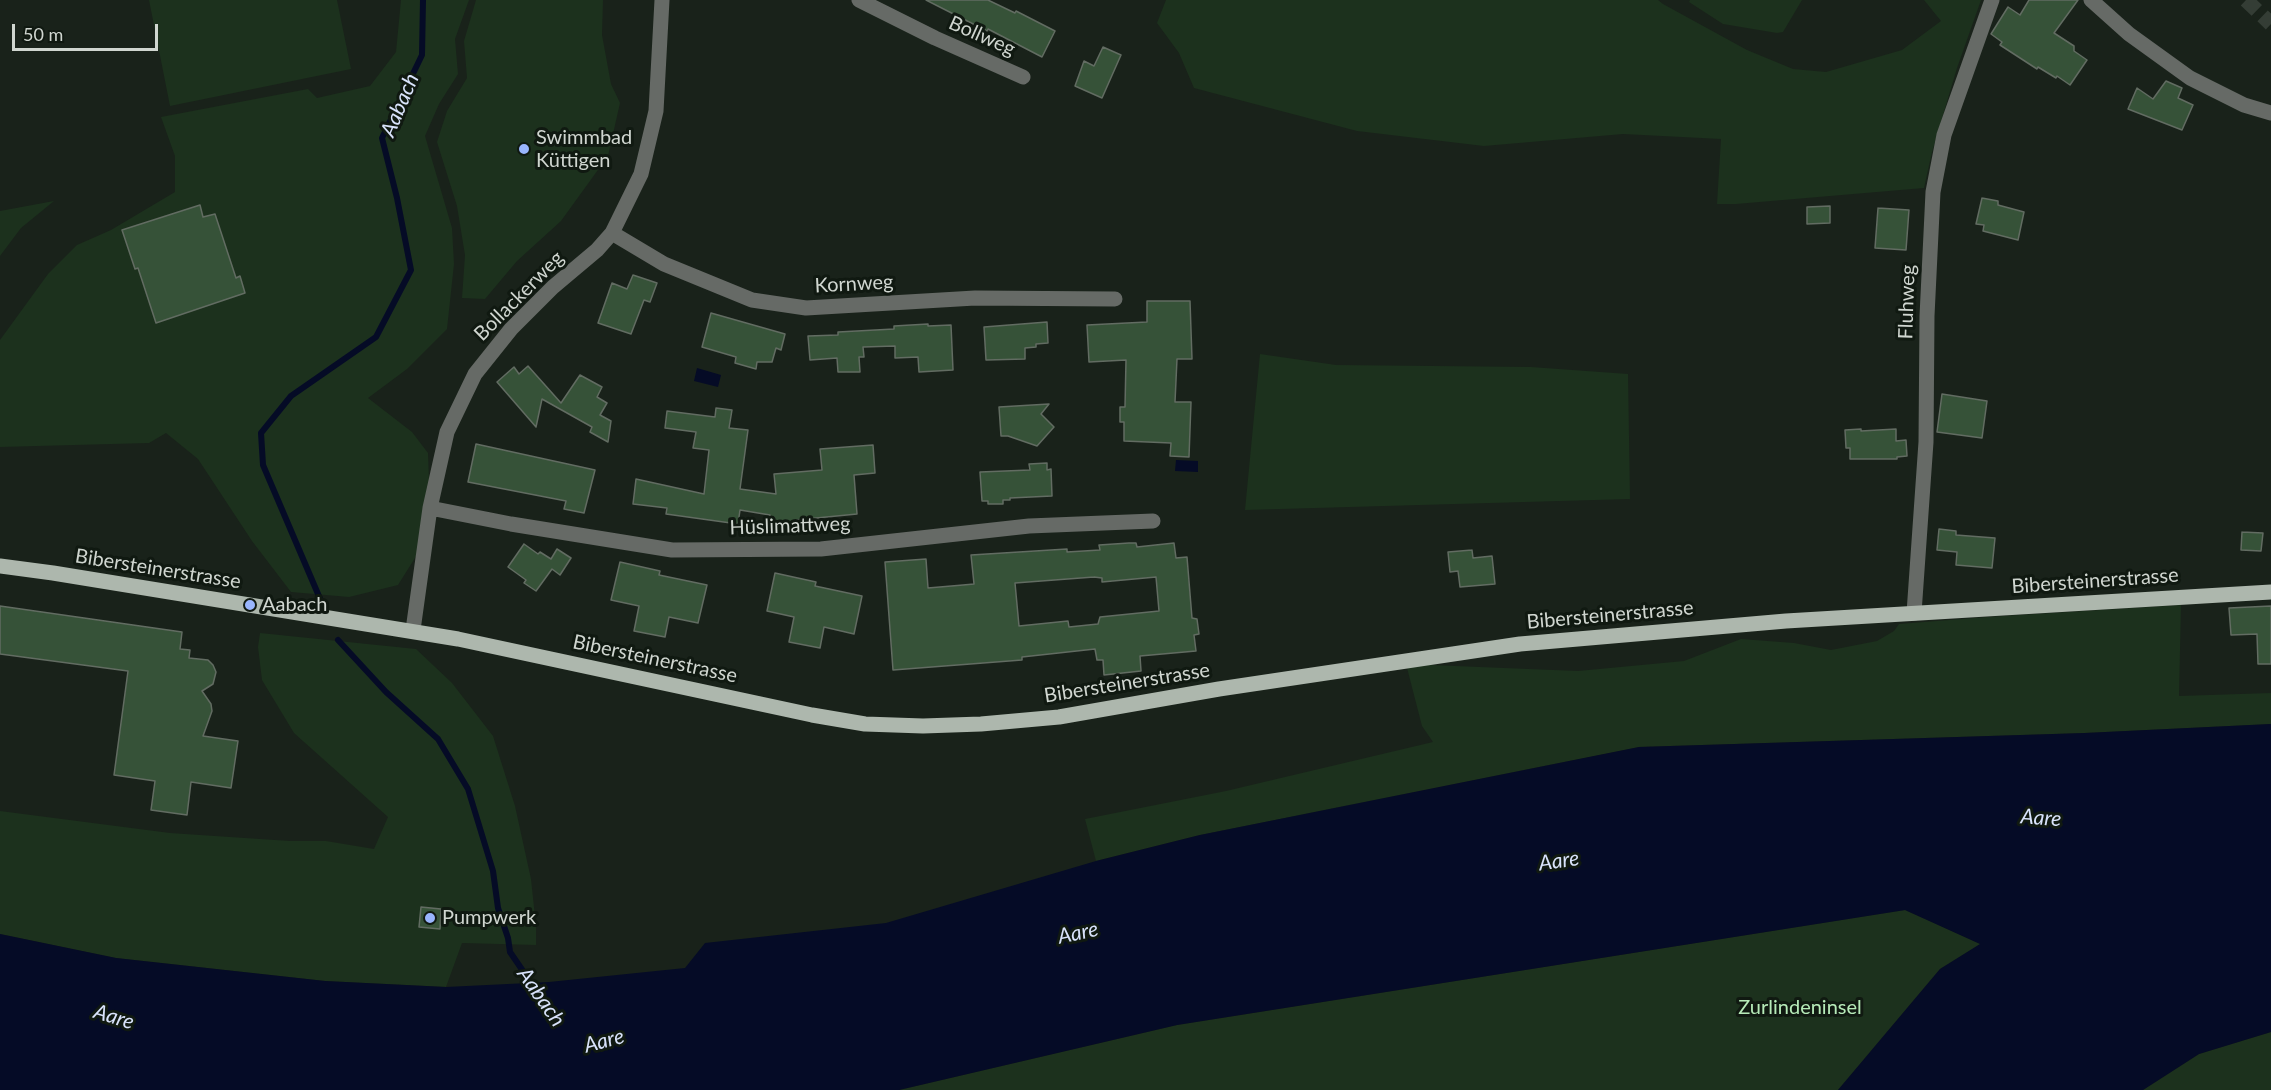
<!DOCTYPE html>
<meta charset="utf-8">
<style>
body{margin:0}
#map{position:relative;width:2271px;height:1090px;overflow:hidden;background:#19221a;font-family:Lato,sans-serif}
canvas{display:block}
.scale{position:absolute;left:12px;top:24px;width:146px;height:27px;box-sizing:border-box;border:3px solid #d0d6d0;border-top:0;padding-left:8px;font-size:18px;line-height:21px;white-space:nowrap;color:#d0d6d0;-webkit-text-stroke:4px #101911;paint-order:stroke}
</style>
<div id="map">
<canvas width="2271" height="1090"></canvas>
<div class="scale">50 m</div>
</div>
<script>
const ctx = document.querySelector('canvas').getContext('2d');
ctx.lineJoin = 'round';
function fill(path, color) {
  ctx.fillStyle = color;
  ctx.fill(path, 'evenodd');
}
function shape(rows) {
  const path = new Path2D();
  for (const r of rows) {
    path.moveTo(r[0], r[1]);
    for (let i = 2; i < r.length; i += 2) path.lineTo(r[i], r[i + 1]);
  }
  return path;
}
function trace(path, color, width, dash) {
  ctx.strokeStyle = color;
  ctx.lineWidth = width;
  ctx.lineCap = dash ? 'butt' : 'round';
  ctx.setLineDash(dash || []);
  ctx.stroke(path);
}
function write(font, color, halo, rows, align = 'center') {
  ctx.font = font + ' Lato,sans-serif';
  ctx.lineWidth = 6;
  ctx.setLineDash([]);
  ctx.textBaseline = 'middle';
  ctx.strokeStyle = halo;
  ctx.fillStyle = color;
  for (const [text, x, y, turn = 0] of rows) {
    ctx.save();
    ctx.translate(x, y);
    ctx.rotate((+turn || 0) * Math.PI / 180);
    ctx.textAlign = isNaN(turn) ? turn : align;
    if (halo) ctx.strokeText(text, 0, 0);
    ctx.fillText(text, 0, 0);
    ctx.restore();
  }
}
fill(shape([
 [149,0,337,0,351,69,170,106],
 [401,0,469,0,455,39,458,74,439,104,425,136,452,228,454,264,447,329,407,369,368,398,412,432,428,453,430,508,425,542,398,585,349,597,291,592,252,541,198,459,166,433,149,443,0,447,0,340,48,274,77,245,111,230,175,192,175,156,161,117,308,89,317,98,370,86,396,52],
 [476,0,603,0,602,35,611,84,620,103,608,156,561,221,517,261,485,299,462,298,465,255,457,206,437,142,447,111,467,78,464,41],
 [1166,0,1658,0,1663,4,1747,50,1793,69,1826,72,1902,50,1941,21,1924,0,1981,0,1957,68,1932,152,1924,188,1736,204,1717,204,1721,139,1623,134,1484,146,1357,131,1194,88,1179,53,1157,23],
 [1690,0,1802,0,1783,32,1777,33,1723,24,1689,2],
 [54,201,21,228,0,256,0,211],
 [1260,354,1336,365,1531,367,1628,374,1630,499,1245,510],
 [2181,605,2179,696,2271,693,2271,724,2085,733,1639,747,1200,835,1096,861,1085,819,1226,791,1433,742,1422,726,1406,664,1578,671,1684,661,1741,639,1794,643,1831,650,1877,641,1894,631,1899,624,1987,617],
 [260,633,416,649,452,683,493,736,515,806,531,879,536,926,536,945,462,943,446,987,325,981,116,958,0,934,0,811,170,833,290,841,326,841,374,849,388,817,294,733,262,680,258,647],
 [1905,910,1981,944,1940,969,1838,1090,899,1090,1177,1025],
 [2271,1032,2271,1090,2143,1090,2199,1054]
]), '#1c311d');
fill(shape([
 [697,368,721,375,718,387,694,381],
 [1176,460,1198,461,1198,472,1175,471],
 [2271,724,2271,1032,2199,1054,2143,1090,1838,1090,1940,969,1980,944,1905,910,1177,1025,899,1090,0,1090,0,934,116,958,325,981,446,987,549,982,685,968,705,943,886,923,1096,861,1200,835,1639,747,2085,733]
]), '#050b26');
trace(shape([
 [321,601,263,465,261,433,291,396,376,337,411,270,397,198,382,138,422,55,423,0],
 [338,640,386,692,438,739,468,789,493,871,498,908,508,938,510,952,536,990]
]), '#050b26', 6);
const building = shape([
 [926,0,988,0,1015,13,1016,11,1055,31,1042,57,988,29,987,31,926,0],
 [2029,0,2078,0,2054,33,2074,46,2074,51,2087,60,2070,85,2057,76,2056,78,2038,67,2037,69,2000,45,2002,42,1991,34,2008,7,2020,15,2029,0],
 [1103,47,1121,55,1102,98,1075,86,1084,61,1094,66,1103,47],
 [2166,81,2182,88,2178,98,2193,105,2182,130,2128,109,2137,88,2153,99,2166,81],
 [1982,198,1998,201,1998,205,2024,212,2018,240,1983,231,1984,225,1976,224,1982,198],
 [200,205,203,217,215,214,236,278,240,276,245,293,156,323,138,268,135,269,122,230,200,205],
 [1830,206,1830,223,1807,224,1807,207,1830,206],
 [1878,208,1909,210,1906,250,1875,248,1878,208],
 [633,275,657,283,650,302,644,300,631,334,598,323,612,283,627,289,633,275],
 [1147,301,1190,301,1192,359,1177,359,1175,402,1191,402,1189,457,1170,456,1171,443,1124,441,1124,422,1120,422,1120,407,1125,407,1126,360,1089,362,1087,325,1147,322,1147,301],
 [711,313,785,334,781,350,776,348,772,362,757,362,756,369,735,363,736,357,702,347,711,313],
 [1047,322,1048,343,1036,344,1036,347,1025,348,1025,359,986,360,984,327,1047,322],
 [928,324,928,326,951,325,953,370,919,372,918,357,895,358,895,346,863,347,864,357,859,357,860,372,838,372,837,358,810,360,808,336,838,335,838,332,894,329,894,326,928,324],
 [528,366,561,403,580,375,602,387,597,397,607,403,600,415,611,421,608,442,590,432,592,427,542,399,536,427,497,382,514,367,519,374,528,366],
 [1942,394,1987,401,1982,438,1937,432,1942,394],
 [1049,404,1041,414,1054,427,1037,446,1008,436,1001,436,999,407,1049,404],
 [716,408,732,410,729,428,748,430,740,489,776,494,774,474,822,470,820,449,873,445,875,473,854,475,857,514,796,520,797,529,771,531,770,515,740,510,738,524,666,514,667,508,633,504,636,479,704,494,709,450,693,448,696,432,665,428,667,411,715,417,716,408],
 [1861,429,1861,431,1896,429,1896,441,1906,440,1907,456,1897,457,1897,459,1850,459,1850,448,1846,448,1845,430,1861,429],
 [476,444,595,470,584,513,564,509,566,501,468,482,476,444],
 [1047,463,1047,470,1051,469,1052,496,1010,498,1010,500,1003,500,1003,504,988,504,988,501,982,501,980,472,1030,470,1029,464,1047,463],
 [1939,529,1956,531,1956,535,1995,538,1992,568,1956,565,1957,552,1937,550,1939,529],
 [2242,532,2263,533,2261,551,2241,550,2242,532],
 [1129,543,1136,543,1137,547,1174,543,1176,558,1187,557,1192,618,1197,619,1199,634,1194,635,1196,651,1140,656,1141,671,1104,675,1103,660,1097,660,1095,649,1022,657,1022,660,893,670,885,562,926,559,928,588,963,585,974,584,971,555,1067,549,1067,552,1100,550,1099,545,1129,543],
 [1094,577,1102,578,1102,582,1156,577,1159,611,1100,617,1098,624,1069,627,1068,621,1019,626,1015,583,1094,577],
 [524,544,538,554,540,552,551,559,557,549,571,558,560,575,552,569,536,591,524,583,526,580,508,567,524,544],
 [1472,550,1473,558,1492,556,1495,584,1460,587,1458,571,1450,572,1448,552,1472,550],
 [620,562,660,571,659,575,707,585,698,623,669,617,665,637,634,631,639,606,611,600,620,562],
 [775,573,816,582,815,586,862,596,854,634,824,627,820,648,789,642,794,617,767,611,775,573],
 [0,606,182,632,180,649,190,650,189,658,208,660,213,665,216,672,213,684,202,691,211,704,212,711,203,736,238,741,231,788,191,782,187,815,151,810,155,781,114,775,128,671,0,654,0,606],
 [2271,606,2271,664,2258,664,2257,634,2231,635,2229,608,2271,606],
 [421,907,441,909,440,929,419,927,421,907]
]);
fill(building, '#365238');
trace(building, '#626c62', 1.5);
trace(shape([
 [2246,0,2271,24]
]), '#343d35', 15, [15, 8]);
trace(shape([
 [859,0,935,38,1023,77],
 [2091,0,2129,34,2190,78,2244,105,2271,113],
 [612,233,664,264,752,300,806,308,975,298,1115,299],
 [430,508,511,524,672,550,821,549,1029,526,1153,521],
 [1914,613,1926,442,1927,316,1933,192,1944,135,1992,0],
 [413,630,430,508,447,432,475,374,511,329,553,287,597,250,612,233,641,174,656,111,662,0]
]), '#666a66', 15);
trace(shape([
 [0,566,53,573,458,639,812,715,865,724,923,726,981,724,1059,717,1219,689,1520,644,1786,621,2271,592]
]), '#adb7ad', 15);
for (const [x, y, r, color] of [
 [524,149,6,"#99b5fd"],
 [250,605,6,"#99b5fd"],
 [430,918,6,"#99b5fd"]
]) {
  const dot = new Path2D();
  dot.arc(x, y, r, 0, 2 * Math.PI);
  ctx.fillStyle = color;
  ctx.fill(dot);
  trace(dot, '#101911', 2);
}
write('20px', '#d0d6d0', '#101911', [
 ["Bollweg",982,36,24],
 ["Kornweg",854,284,-3],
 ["Bollackerweg",519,296,-45],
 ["Fluhweg",1907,302,-88],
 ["Hüslimattweg",790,526,-2],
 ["Bibersteinerstrasse",158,569,9],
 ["Bibersteinerstrasse",2095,581,-4],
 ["Bibersteinerstrasse",1610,615,-5],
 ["Bibersteinerstrasse",655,659,12],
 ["Bibersteinerstrasse",1127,683,-9]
]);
write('20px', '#d0d6d0', '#101911', [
 ["Swimmbad",536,138],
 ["Küttigen",536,161],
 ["Aabach",262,605],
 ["Pumpwerk",442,918]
], 'left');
write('20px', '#b6eab8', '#101911', [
 ["Zurlindeninsel",1800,1008]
]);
write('italic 21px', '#d9e3fb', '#101911', [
 ["Aabach",400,105,-67],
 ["Aare",2041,818,4],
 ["Aare",1559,861,-8],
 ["Aare",1078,933,-12],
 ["Aabach",541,997,55],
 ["Aare",114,1017,17],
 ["Aare",604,1041,-15]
]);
</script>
